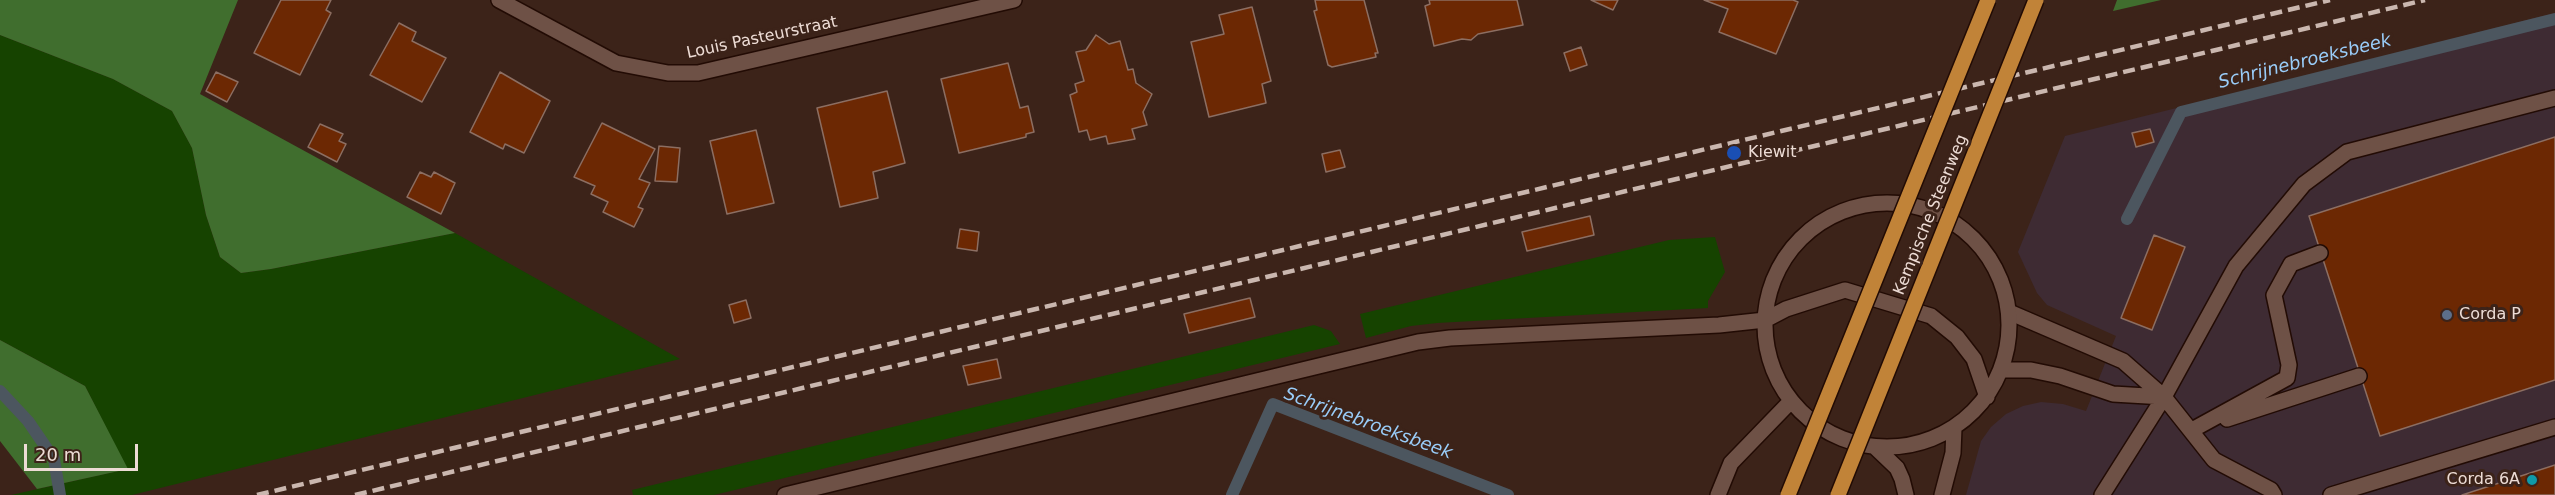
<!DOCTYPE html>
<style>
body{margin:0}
#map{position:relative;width:2555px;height:495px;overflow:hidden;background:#3c2319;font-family:"DejaVu Sans",sans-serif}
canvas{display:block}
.scale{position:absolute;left:24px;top:444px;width:114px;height:27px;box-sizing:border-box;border:3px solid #eddcd5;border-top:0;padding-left:8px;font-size:18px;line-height:21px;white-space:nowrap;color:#eddcd5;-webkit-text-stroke:4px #3c2319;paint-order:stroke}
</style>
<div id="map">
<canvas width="2555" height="495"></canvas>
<div class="scale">20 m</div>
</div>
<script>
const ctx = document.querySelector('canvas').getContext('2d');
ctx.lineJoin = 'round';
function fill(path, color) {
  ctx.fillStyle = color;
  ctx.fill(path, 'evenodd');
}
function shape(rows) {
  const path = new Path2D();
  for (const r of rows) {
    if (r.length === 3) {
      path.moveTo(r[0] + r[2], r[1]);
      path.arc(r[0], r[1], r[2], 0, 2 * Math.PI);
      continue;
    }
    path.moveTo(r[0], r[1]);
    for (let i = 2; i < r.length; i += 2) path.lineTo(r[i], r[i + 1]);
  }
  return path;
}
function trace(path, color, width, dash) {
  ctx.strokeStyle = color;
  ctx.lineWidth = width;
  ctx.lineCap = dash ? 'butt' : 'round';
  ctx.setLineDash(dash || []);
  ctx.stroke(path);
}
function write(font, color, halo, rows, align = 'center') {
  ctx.font = font + ' "DejaVu Sans",sans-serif';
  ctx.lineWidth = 6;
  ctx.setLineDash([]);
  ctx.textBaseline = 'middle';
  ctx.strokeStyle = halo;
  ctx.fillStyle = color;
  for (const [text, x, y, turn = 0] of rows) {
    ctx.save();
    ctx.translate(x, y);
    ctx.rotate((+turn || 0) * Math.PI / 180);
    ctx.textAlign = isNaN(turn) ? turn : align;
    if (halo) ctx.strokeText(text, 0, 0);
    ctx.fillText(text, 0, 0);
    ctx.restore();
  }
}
fill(shape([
 [2555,13,2555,495,1966,495,1981,441,1991,427,2006,414,2023,406,2041,402,2063,404,2086,411,2116,336,2047,305,2037,293,2018,252,2065,136]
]), '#3e2b33');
fill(shape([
 [0,35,113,79,172,111,192,148,206,215,220,257,241,273,271,269,455,233,680,359,132,495,11,495,127,469,85,386,0,340],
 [1715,237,1725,272,1708,301,1708,308,1437,323,1411,326,1366,338,1360,314,1669,240],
 [1314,325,1331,331,1340,344,714,495,633,495,632,490]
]), '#164300');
fill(shape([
 [0,0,238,0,200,94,455,233,271,269,241,273,220,257,206,215,192,148,172,111,113,79,0,35],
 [2117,0,2161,0,2113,11],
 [0,340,85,386,128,469,37,489,0,441]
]), '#406e2e');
trace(shape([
 [2127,219,2181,112,2555,19],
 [0,391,28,421,54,459,60,495],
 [1232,495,1273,404,1508,495]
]), '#4c565f', 12);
const building = shape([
 [281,0,331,0,326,10,331,13,300,75,254,53,281,0],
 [1315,0,1364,0,1378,53,1375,53,1376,57,1332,67,1328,65,1314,11,1317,10,1315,0],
 [1429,0,1517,0,1523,25,1478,34,1471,40,1462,39,1434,46,1425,6,1430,4,1429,0],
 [1591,0,1618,0,1613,10,1591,0],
 [1704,0,1793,0,1798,2,1776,54,1719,32,1728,9,1704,0],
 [1252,7,1271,81,1262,84,1266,103,1209,117,1191,42,1224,34,1219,15,1252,7],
 [399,23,416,32,412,41,446,58,422,102,370,75,399,23],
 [1096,35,1109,44,1120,41,1128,70,1133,69,1136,83,1152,94,1143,112,1147,125,1132,129,1135,139,1108,144,1106,136,1090,140,1087,130,1079,132,1070,95,1077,92,1075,84,1084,81,1076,52,1086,50,1096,35],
 [1581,47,1587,65,1570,71,1564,53,1581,47],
 [1008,63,1020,108,1028,106,1034,132,1026,134,1026,137,959,153,941,79,1008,63],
 [216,72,238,82,227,102,206,91,216,72],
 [500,72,550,101,524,153,505,144,503,149,470,132,500,72],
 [887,91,905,163,873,172,878,198,840,207,817,108,887,91],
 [602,123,655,149,639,179,650,183,638,207,643,209,634,227,603,212,608,202,591,194,595,186,574,177,602,123],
 [320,124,343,134,339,141,346,144,337,162,308,147,320,124],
 [2150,129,2154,142,2136,147,2132,133,2150,129],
 [756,130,774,203,727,214,710,141,756,130],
 [2555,137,2555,380,2380,436,2309,216,2555,137],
 [659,146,680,148,677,182,655,181,659,146],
 [1340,150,1345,167,1326,172,1322,154,1340,150],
 [420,172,431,177,434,172,455,183,441,214,407,197,420,172],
 [1590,216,1594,235,1527,251,1522,232,1590,216],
 [960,229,979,232,977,251,957,248,960,229],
 [2154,235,2185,247,2152,330,2121,318,2154,235],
 [1250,298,1255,317,1189,333,1184,314,1250,298],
 [746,300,751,318,734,323,729,305,746,300],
 [997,359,1001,378,968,385,963,366,997,359],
 [2555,465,2555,495,2462,495,2555,465]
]);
fill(building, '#6c2803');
trace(building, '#8c6e62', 1.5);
const lane = shape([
 [2009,312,2123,361,2164,397,2214,460,2271,490,2274,495],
 [2002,370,2031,370,2060,376,2113,394,2164,397],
 [2227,419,2359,376],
 [2192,430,2287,378,2289,365,2274,295,2291,264,2320,253],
 [785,495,1418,342,1450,338,1719,325,1765,320],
 [2102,495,2164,397,2236,266,2304,184,2347,152,2555,98],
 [2331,495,2555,427]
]);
const street = shape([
 [499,0,616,63,668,73,698,73,1014,0],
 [1887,325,122],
 [1765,320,1786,309,1845,290,1931,316,1957,337,1974,359,1987,397],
 [1875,447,1897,468,1902,479,1906,495],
 [1718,495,1731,463,1791,401],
 [1942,495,1953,453,1954,428]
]);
trace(lane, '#220b04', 18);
trace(street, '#220b04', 18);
trace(lane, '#6e5146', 15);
trace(street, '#6e5146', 15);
trace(shape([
 [257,495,2330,0],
 [355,495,2425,0]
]), '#cab7af', 4.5, [12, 6]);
const primaryBridge = shape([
 [1788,495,1988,0],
 [1838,495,2036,0]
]);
trace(primaryBridge, '#220b04', 18, []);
trace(primaryBridge, '#c18338', 15);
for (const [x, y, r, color] of [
 [1734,153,8,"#1a4fb4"],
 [2447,315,6,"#5c6f8a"],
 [2532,480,6,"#0f9aa8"]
]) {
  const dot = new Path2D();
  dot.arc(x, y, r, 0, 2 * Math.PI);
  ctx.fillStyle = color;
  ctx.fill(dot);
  trace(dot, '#3c2319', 2);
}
write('16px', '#eddcd5', '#3c2319', [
 ["Louis Pasteurstraat",762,38,-12],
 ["Kempische Steenweg",1931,215,-68]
]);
write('16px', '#eddcd5', '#3c2319', [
 ["Kiewit",1748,153],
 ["Corda P",2459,315],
 ["Corda 6A",2520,480,"right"]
], 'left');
write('italic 18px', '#99ccf8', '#3c2319', [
 ["Schrijnebroeksbeek",2305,62,-14],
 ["Schrijnebroeksbeek",1368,424,20]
]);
</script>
